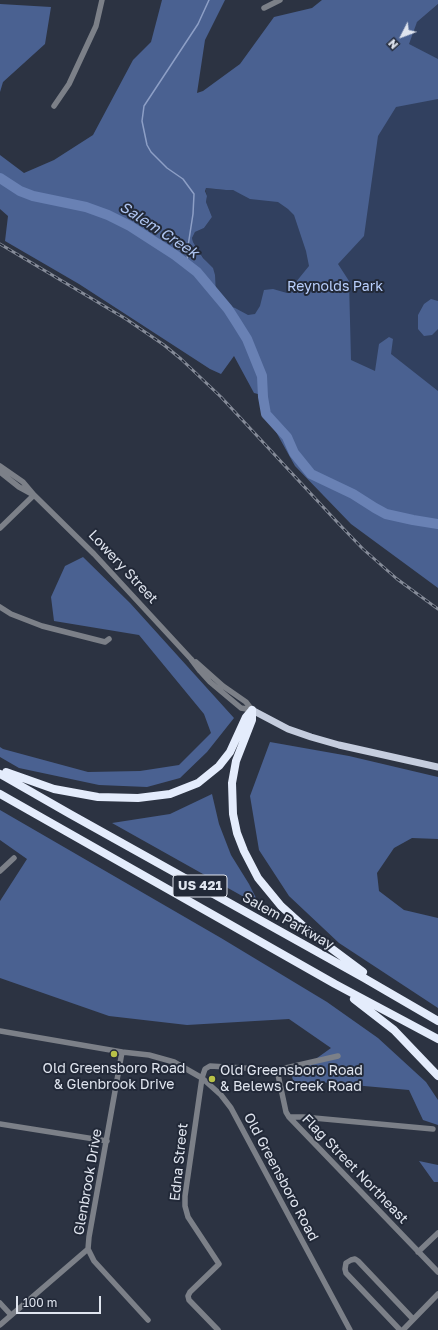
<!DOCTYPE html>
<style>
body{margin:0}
#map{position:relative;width:438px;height:1330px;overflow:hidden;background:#2c3342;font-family:"Golos Text",sans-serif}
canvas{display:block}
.north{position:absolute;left:382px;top:16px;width:40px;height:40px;-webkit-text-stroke:3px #222938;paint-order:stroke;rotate:228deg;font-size:11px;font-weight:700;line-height:16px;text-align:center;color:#e0e5ef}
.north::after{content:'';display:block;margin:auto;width:14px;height:18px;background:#e0e5ef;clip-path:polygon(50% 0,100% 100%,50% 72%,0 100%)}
.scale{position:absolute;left:16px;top:1296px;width:85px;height:18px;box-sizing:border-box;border:2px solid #e0e5ef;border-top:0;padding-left:5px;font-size:12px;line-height:14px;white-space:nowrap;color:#e0e5ef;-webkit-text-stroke:3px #222938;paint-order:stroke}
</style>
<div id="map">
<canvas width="438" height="1330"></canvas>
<div class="north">N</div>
<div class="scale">100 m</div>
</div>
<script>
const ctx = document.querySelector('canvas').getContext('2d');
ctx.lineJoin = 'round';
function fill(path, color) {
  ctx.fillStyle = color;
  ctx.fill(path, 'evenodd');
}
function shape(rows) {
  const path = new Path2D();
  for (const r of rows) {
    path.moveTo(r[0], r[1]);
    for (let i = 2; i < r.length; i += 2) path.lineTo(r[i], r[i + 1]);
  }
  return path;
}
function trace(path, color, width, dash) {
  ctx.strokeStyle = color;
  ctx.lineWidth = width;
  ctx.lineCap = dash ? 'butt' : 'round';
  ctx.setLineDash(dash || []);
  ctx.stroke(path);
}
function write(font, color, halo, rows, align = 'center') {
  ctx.font = font + ' "Golos Text",sans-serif';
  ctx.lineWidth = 4;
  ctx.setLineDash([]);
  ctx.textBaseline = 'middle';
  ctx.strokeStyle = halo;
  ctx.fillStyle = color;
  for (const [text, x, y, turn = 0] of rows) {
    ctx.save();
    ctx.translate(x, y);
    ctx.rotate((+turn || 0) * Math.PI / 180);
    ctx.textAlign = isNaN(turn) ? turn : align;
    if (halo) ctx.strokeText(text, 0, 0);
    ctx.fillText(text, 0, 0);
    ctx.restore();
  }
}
fill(shape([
 [438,4,438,513,229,306,224,304,216,295,206,262,193,242,192,238,195,232,204,228,212,217,206,202,207,196,205,188,226,190,233,190,241,193,273,201,417,22]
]), '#31405f');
fill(shape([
 [162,0,225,0,205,40,197,93,203,91,240,64,274,17,312,8,322,0,438,0,438,4,417,22,409,44,438,59,438,99,396,107,378,136,364,236,338,264,349,281,351,360,375,371,379,344,389,337,393,339,391,354,438,391,438,588,351,524,295,466,275,430,266,396,254,393,234,356,221,374,210,369,79,284,5,241,8,216,0,209,0,155,24,173,54,160,93,135,133,60,151,42],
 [206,188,226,190,233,190,250,199,278,202,288,209,294,215,306,251,309,266,287,293,273,289,264,290,260,306,255,314,248,315,235,308,223,304,216,295,215,275,213,268,203,258,193,242,192,238,195,232,204,228,212,217,206,202,207,196,205,191],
 [0,4,51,7,45,44,3,82,0,92],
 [431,299,438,301,438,329,432,335,424,336,418,329,418,315,424,304],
 [83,557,130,603,234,718,207,752,180,778,147,787,99,785,19,768,0,757,0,747,3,749,88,772,140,771,179,765,211,733,204,714,139,635,54,621,51,597,65,566],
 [270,742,349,756,438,777,438,839,412,838,394,848,377,873,379,891,404,910,438,918,438,1008,339,943,289,896,259,850,250,796],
 [212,794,219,824,231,855,249,884,260,906,112,823,170,814],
 [0,810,221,938,327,1002,378,1038,426,1082,438,1100,438,1125,423,1120,409,1090,319,1082,295,1092,292,1076,331,1048,289,1019,187,1025,109,1016,0,978,0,901,27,859,0,840],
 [419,1161,438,1165,438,1182,434,1182]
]), '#4a6191');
trace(shape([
 [187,264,188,246,193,214,194,194,183,179,167,168,151,152,147,145,142,121,144,106,198,24,209,0]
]), '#8d9fc6', 1.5);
trace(shape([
 [0,178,20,191,33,196,86,207,108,215,130,226,175,255,197,272,228,309,237,323,247,339,262,376,263,397,266,414,287,437,294,453,311,474,353,494,375,508,386,514,413,520,438,524]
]), '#6981b4', 10);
trace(shape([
 [264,8,280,0],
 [54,106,69,84,96,26,102,0],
 [0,466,23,482,34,495,94,554,191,659,200,671,210,682,241,708,252,710],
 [0,472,19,487,30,493],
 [0,528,34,495],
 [0,607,11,614,42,626,105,642,109,639],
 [196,662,223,686,246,702,252,710],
 [0,871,14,858],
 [0,1031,122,1052,149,1055,174,1062,202,1078,221,1095,231,1108,350,1330],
 [277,1070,286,1112,289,1117,438,1272],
 [289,1117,303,1117,433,1129],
 [0,1124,107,1141],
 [88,1249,94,1261,148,1320],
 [418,1252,438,1233],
 [0,1303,11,1315],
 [0,1325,88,1249,89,1237,122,1052],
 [218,1330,189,1300,188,1296,190,1292,219,1264,188,1217,185,1206,185,1196,202,1078,205,1069,210,1066,277,1070,338,1056],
 [400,1330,346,1273,345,1269,346,1263,351,1260,355,1259,358,1261,413,1319],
 [403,1330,438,1294]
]), '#7c8088', 5.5);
trace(shape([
 [252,710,288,729,311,737,339,745,438,767]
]), '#c5cdde', 7);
trace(shape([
 [252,710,252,720,236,761,232,783,233,814,237,833,244,851,258,878,281,906,312,934,363,972],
 [6,772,54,789,98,797,138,798,170,794,198,783,219,766,230,752,246,717,252,710],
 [0,774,70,814,364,978,438,1021],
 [0,794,335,984,438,1039],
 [354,999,394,1030,438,1076]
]), '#e4ecfc', 8);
const rail = shape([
 [0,244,126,319,164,345,181,359,221,397,338,523,363,549,397,579,438,609]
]);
trace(rail, '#858b98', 3);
trace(rail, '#222938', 1.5, [4.5]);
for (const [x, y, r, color] of [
 [114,1054,4,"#b8c147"],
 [212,1079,4,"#b8c147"]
]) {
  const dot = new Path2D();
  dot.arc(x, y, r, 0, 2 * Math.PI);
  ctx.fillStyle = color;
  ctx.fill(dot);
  trace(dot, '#222938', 1.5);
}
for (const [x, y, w] of [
 [200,886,54]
]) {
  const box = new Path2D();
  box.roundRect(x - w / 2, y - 11, w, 22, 3);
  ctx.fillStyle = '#222938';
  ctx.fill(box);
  trace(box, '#e0e5ef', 1);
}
write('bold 13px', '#e0e5ef', null, [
 ["US 421",200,886]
]);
write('14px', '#bad0fd', '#222938', [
 ["Reynolds Park",335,287]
]);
write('14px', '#e0e5ef', '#222938', [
 ["Lowery Street",123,567,47],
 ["Salem Parkway",288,921,29],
 ["Edna Street",179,1162,-84],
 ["Flag Street Northeast",355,1169,46],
 ["Old Greensboro Road",281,1177,62],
 ["Glenbrook Drive",88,1182,-80]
]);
write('14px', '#e0e5ef', '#222938', [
 ["Old Greensboro Road",114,1069],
 ["& Glenbrook Drive",114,1085],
 ["Old Greensboro Road",220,1071,"left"],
 ["& Belews Creek Road",220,1087,"left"]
]);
write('italic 15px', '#afc5f1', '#222938', [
 ["Salem Creek",159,230,33]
]);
</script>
